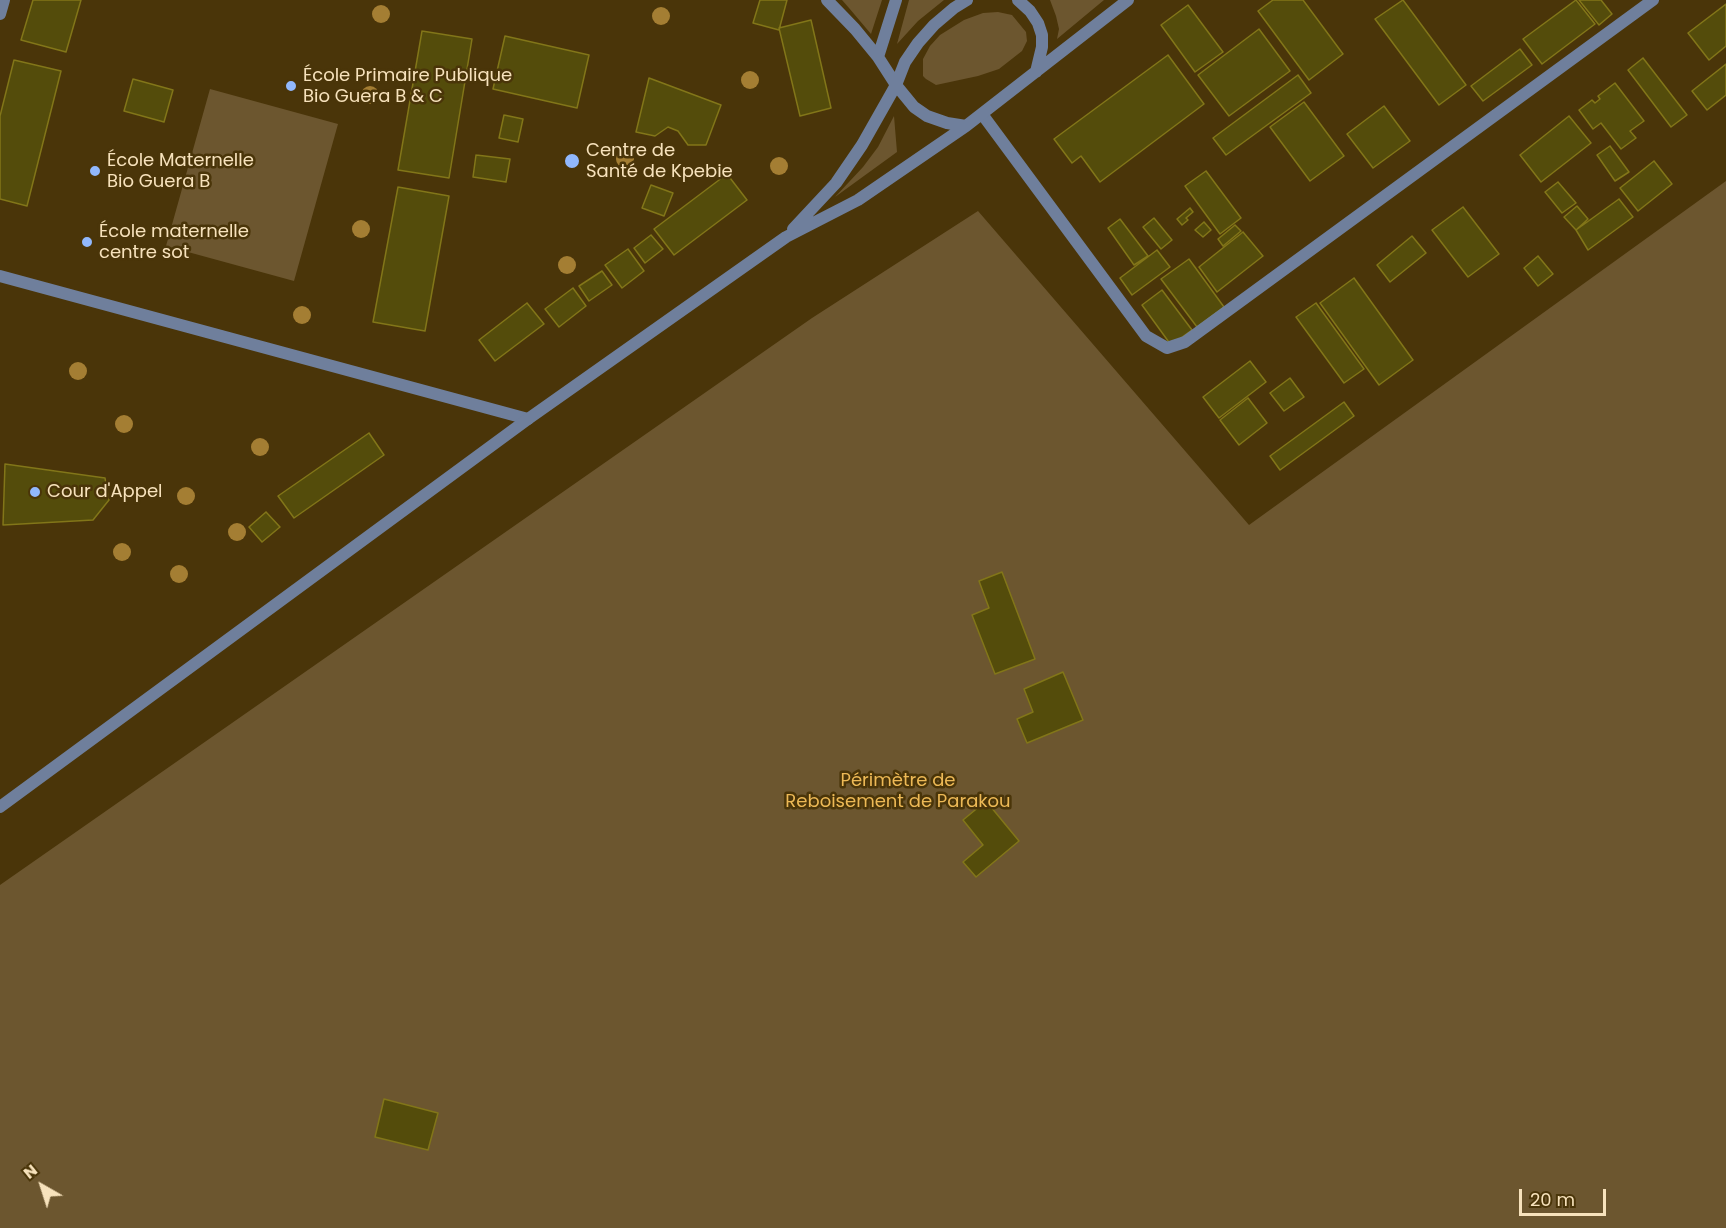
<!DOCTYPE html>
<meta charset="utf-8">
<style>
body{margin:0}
#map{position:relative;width:1726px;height:1228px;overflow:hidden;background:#4a3509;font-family:Poppins,sans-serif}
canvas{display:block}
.north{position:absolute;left:12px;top:1156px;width:60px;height:60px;-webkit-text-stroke:4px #4a3509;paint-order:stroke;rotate:321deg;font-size:16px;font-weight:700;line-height:24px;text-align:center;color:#f7e2bc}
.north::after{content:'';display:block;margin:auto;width:21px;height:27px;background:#f7e2bc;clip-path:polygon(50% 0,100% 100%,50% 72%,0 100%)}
.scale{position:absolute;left:1519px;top:1189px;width:87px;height:27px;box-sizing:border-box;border:3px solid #f7e2bc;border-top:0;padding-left:8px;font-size:18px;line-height:21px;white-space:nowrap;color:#f7e2bc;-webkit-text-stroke:4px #4a3509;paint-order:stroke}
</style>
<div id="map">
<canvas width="1726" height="1228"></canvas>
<div class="north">N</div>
<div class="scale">20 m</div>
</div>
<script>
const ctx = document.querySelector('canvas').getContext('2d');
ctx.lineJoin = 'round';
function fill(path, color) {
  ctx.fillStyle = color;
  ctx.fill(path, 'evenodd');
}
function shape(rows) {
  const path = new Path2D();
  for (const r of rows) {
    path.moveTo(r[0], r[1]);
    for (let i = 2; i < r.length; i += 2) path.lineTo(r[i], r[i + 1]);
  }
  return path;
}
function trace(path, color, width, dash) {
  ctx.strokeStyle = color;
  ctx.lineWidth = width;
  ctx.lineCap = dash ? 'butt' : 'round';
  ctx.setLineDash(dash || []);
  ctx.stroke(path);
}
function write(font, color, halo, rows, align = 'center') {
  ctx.font = font + ' Poppins,sans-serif';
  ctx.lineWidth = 5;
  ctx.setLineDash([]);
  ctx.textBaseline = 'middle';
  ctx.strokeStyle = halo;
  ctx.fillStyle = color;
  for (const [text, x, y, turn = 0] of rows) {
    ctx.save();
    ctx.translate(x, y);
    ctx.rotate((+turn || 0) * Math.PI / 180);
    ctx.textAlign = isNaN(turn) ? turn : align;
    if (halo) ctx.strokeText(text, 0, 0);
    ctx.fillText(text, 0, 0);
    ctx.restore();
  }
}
fill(shape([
 [842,0,882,0,871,34,849,8],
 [909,0,944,0,918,21,897,44],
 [1050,0,1104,0,1057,39,1059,29,1056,16],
 [998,12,1012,15,1026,32,1027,41,1022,51,999,69,978,76,936,85,926,79,923,76,923,59,930,46,940,35,964,20,983,13],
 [210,89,338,124,294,281,166,246],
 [894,116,897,152,835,197,863,167,878,147],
 [1726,181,1726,1228,0,1228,0,885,812,318,978,211,1249,525]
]), '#6c562f');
const building = shape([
 [33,0,81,0,66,52,21,40,33,0],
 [760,0,787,0,779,30,753,23,760,0],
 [1273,0,1303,0,1343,54,1309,80,1258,11,1273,0],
 [1403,0,1466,85,1439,105,1375,19,1403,0],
 [1576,0,1595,24,1542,64,1523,39,1576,0],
 [1579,0,1601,0,1612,14,1599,25,1579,0],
 [1726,4,1726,46,1709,60,1688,33,1726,4],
 [1188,5,1223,52,1195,72,1161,25,1188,5],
 [811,20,831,108,800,116,779,28,811,20],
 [1259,29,1290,71,1229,116,1198,75,1259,29],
 [422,31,472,39,449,178,398,170,422,31],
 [505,36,589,55,577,108,493,89,505,36],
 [1520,49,1532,65,1483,101,1471,86,1520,49],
 [1168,55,1204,104,1100,182,1081,156,1072,163,1054,139,1168,55],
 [1643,58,1687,115,1671,127,1628,70,1643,58],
 [14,60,61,71,27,206,0,199,0,116,14,60],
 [1726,64,1726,95,1707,110,1692,91,1726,64],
 [1298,75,1311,93,1226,155,1213,138,1298,75],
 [649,78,721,105,706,145,688,145,678,131,668,127,655,136,636,132,649,78],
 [133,79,173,90,164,122,124,111,133,79],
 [1615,83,1644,121,1630,131,1636,138,1621,149,1601,123,1593,129,1579,110,1592,100,1595,103,1600,99,1598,96,1615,83],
 [1304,102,1344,156,1310,181,1270,127,1304,102],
 [1384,106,1410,141,1373,168,1347,134,1384,106],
 [504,115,523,119,518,142,499,138,504,115],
 [1569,116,1591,143,1541,182,1520,155,1569,116],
 [1610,146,1629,172,1615,181,1597,155,1610,146],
 [476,155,510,159,506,182,473,177,476,155],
 [1654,161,1672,184,1638,211,1620,188,1654,161],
 [1206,171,1241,218,1220,234,1185,186,1206,171],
 [727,174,747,200,674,255,654,229,727,174],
 [1558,182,1576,203,1562,213,1545,192,1558,182],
 [651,185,673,193,664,216,642,208,651,185],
 [398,187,449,196,425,331,373,322,398,187],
 [1619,199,1633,217,1588,250,1576,230,1619,199],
 [1577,206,1588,219,1576,230,1564,217,1577,206],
 [1463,207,1499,254,1468,277,1432,230,1463,207],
 [1190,208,1193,212,1186,218,1188,220,1182,225,1177,219,1190,208],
 [1154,218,1172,240,1161,249,1143,227,1154,218],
 [1120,219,1148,256,1134,265,1108,228,1120,219],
 [1204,222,1211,230,1203,237,1195,230,1204,222],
 [1235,225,1241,231,1223,246,1218,239,1235,225],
 [1243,232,1263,256,1217,292,1199,267,1243,232],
 [651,235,663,249,645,263,634,248,651,235],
 [1412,236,1426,253,1390,282,1377,265,1412,236],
 [628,249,644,271,622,288,605,265,628,249],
 [1157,250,1170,267,1132,295,1120,278,1157,250],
 [1538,256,1553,274,1538,286,1524,268,1538,256],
 [1189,259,1224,307,1197,327,1161,279,1189,259],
 [602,271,612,285,589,301,579,286,602,271],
 [1354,278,1413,360,1379,385,1320,303,1354,278],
 [573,288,586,306,559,327,545,309,573,288],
 [1162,290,1192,330,1171,345,1142,305,1162,290],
 [527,303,544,324,495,361,479,340,527,303],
 [1316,303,1364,369,1344,383,1296,317,1316,303],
 [1250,361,1266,382,1219,418,1203,397,1250,361],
 [1290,378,1304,397,1284,411,1270,393,1290,378],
 [1248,398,1267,423,1239,445,1220,420,1248,398],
 [1344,402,1354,416,1280,470,1270,456,1344,402],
 [369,433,384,455,294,518,278,496,369,433],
 [5,464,105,478,109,500,93,520,3,525,5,464],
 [266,512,280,527,262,542,249,527,266,512],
 [1002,572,1035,659,995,674,972,615,989,608,979,581,1002,572],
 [1063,672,1083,720,1027,743,1017,719,1033,712,1024,689,1063,672],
 [986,801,1019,841,976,877,963,862,983,845,963,820,986,801],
 [384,1099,438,1113,428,1150,375,1137,384,1099]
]);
fill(building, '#544c0b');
trace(building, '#827619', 1.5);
trace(shape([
 [0,14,4,0],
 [982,114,1146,336,1167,348,1185,342,1653,0],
 [0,276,528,419]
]), '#6f7f9c', 12);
trace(shape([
 [827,0,855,29,878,57,896,85,914,107,927,116,947,123,966,126],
 [1018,0,1030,11,1038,23,1042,35,1042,47,1036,72],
 [878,57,896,0],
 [793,229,836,183,862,145,896,85,905,62,918,43,934,25,954,8,967,0],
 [0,807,528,419,786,237,858,200,966,126,1128,0]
]), '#6f7f9c', 12);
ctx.fillStyle = '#a47e33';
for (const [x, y] of [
 [381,14],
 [661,16],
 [750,80],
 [370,95],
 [625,159],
 [779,166],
 [361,229],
 [567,265],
 [302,315],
 [78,371],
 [124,424],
 [260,447],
 [186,496],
 [237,532],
 [122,552],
 [179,574]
]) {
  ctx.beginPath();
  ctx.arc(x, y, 9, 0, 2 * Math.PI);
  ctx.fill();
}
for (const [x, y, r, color] of [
 [291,86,6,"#91b8fd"],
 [572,161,8,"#91b8fd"],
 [95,171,6,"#91b8fd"],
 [87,242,6,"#91b8fd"],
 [35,492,6,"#91b8fd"]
]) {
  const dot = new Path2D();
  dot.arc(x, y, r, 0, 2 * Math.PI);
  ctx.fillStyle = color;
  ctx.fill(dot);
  trace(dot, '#4a3509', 2);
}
write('18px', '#f7e2bc', '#4a3509', [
 ["École Primaire Publique",303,76],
 ["Bio Guera B & C",303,97],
 ["Centre de",586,151],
 ["Santé de Kpebie",586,172],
 ["École Maternelle",107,161],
 ["Bio Guera B",107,182],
 ["École maternelle",99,232],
 ["centre sot",99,253],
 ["Cour d'Appel",47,492]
], 'left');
write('18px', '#edb956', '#4a3509', [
 ["Périmètre de",898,781],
 ["Reboisement de Parakou",898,802]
]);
</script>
